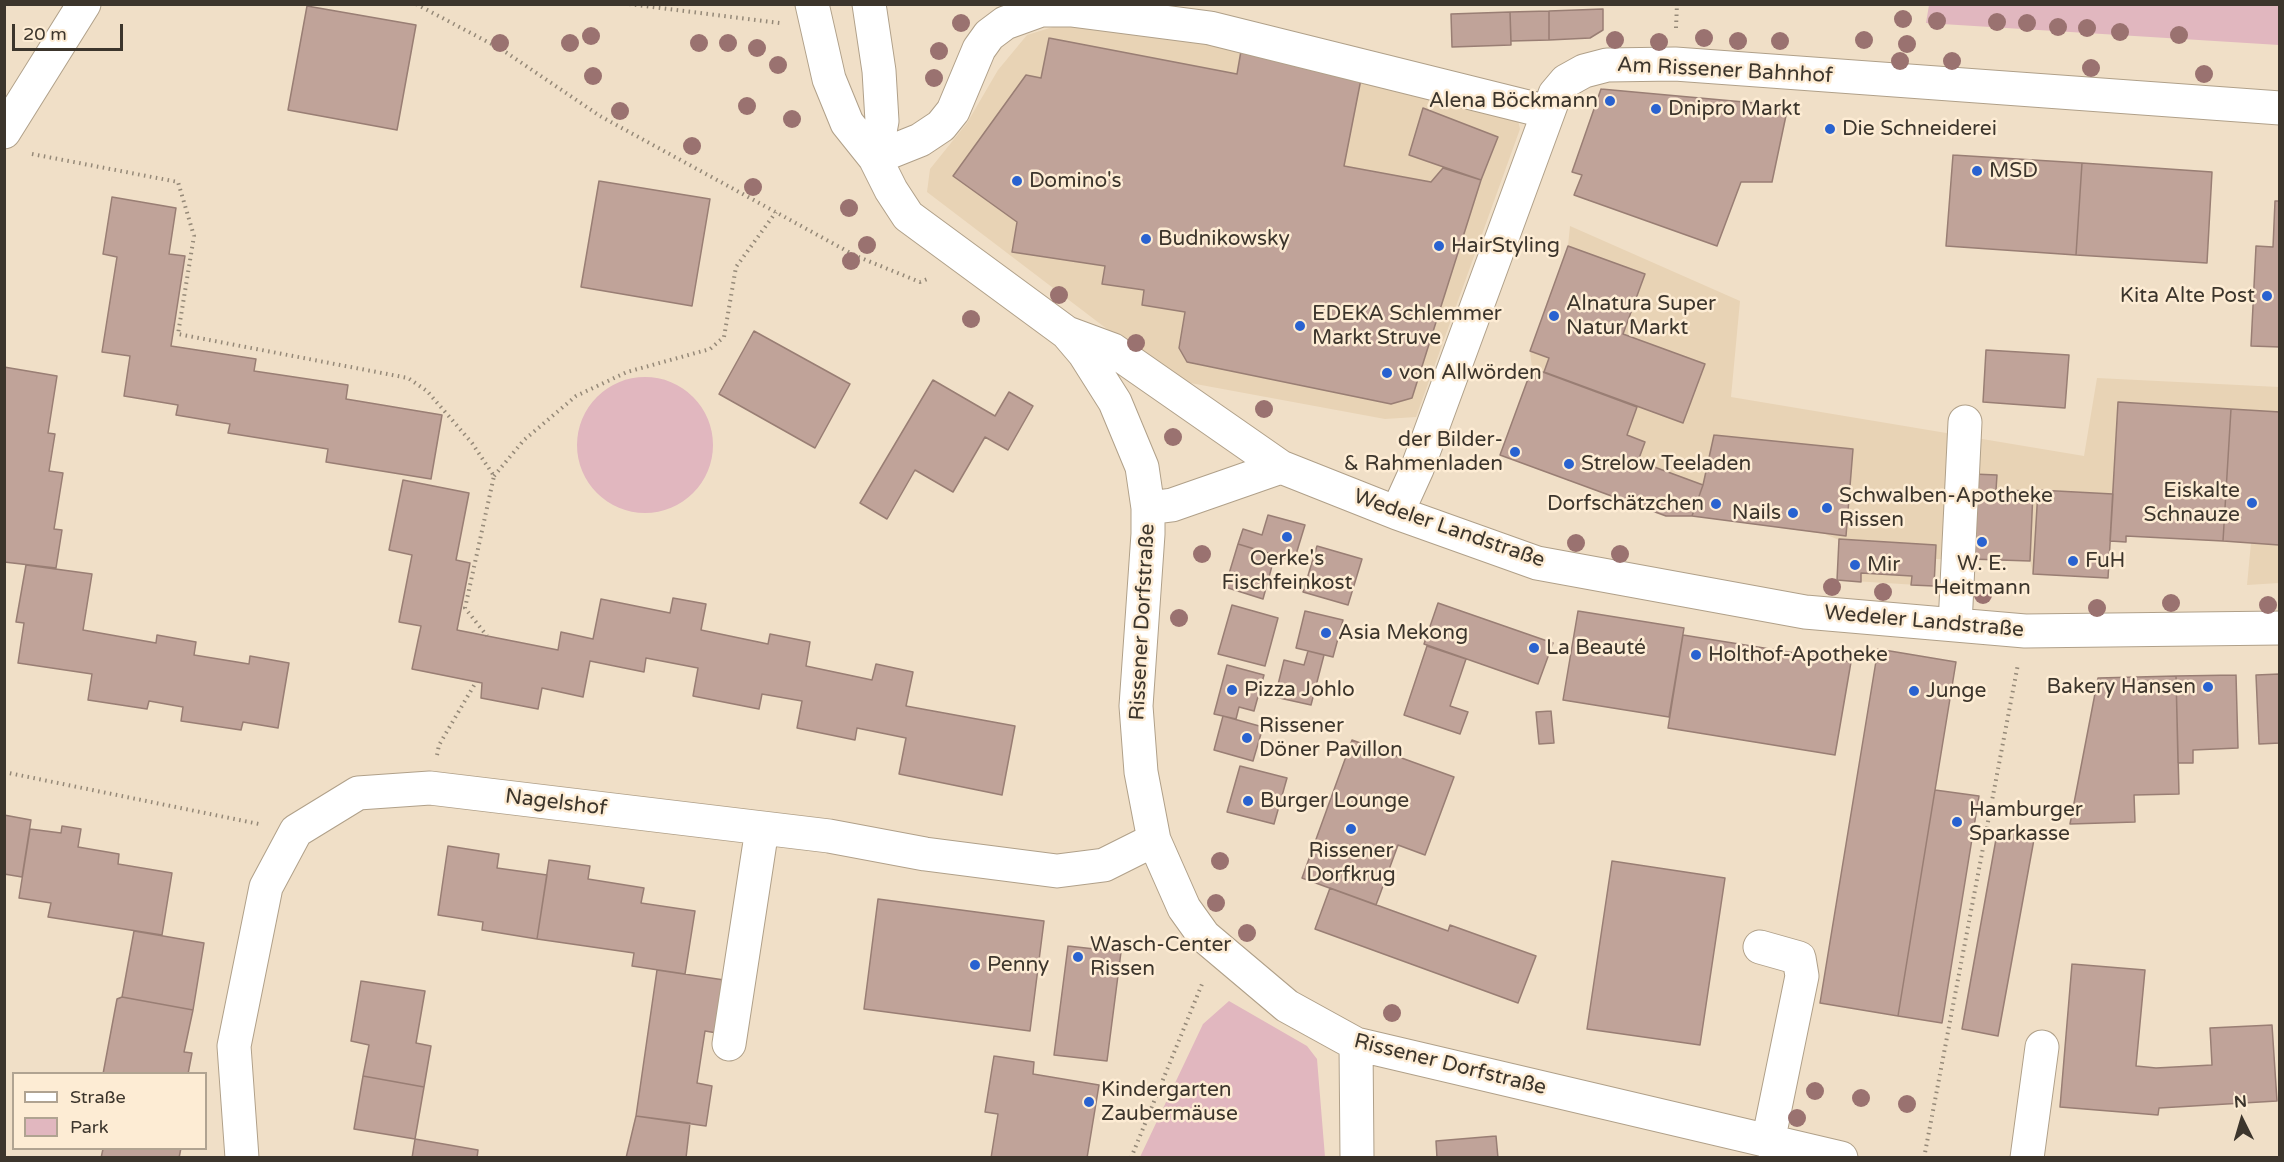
<!DOCTYPE html>
<meta charset="utf-8">
<style>
body{margin:0}
#map{position:relative;width:2284px;height:1162px;overflow:hidden;background:#f0dfc7;font-family:"Varela Round",sans-serif}
canvas{display:block}
.frame{position:absolute;inset:0;border:6px solid #3c352c;pointer-events:none}
.legend{position:absolute;left:12px;top:1072px;width:195px;height:78px;box-sizing:border-box;background:#fdecd4;border:2px solid #b0a391;margin:0;padding:8px 10px;list-style:none;font-size:18px;color:#3c352c}
.legend li{display:flex;align-items:center;gap:12px;height:30px}
.legend b{width:30px;border:2px solid #b0a391}
.north{position:absolute;left:2212px;top:1090px;width:60px;height:60px;-webkit-text-stroke:4px #fdecd4;paint-order:stroke;rotate:355deg;font-size:16px;font-weight:700;line-height:24px;text-align:center;color:#3c352c}
.north::after{content:'';display:block;margin:auto;width:21px;height:27px;background:#3c352c;clip-path:polygon(50% 0,100% 100%,50% 72%,0 100%)}
.scale{position:absolute;left:12px;top:24px;width:111px;height:27px;box-sizing:border-box;border:3px solid #3c352c;border-top:0;padding-left:8px;font-size:18px;line-height:21px;white-space:nowrap;color:#3c352c;-webkit-text-stroke:4px #fdecd4;paint-order:stroke}
</style>
<div id="map">
<canvas width="2284" height="1162"></canvas>
<div class="frame"></div>
<ul class="legend">
<li><b style="height:8px;background:#fff"></b>Straße</li>
<li><b style="height:16px;background:#e1b7bf"></b>Park</li>
</ul>
<div class="north">N</div>
<div class="scale">20 m</div>
</div>
<script>
const ctx = document.querySelector('canvas').getContext('2d');
ctx.lineJoin = 'round';
function fill(path, color) {
  ctx.fillStyle = color;
  ctx.fill(path, 'evenodd');
}
function shape(rows) {
  const path = new Path2D();
  for (const r of rows) {
    if (r.length === 3) {
      path.moveTo(r[0] + r[2], r[1]);
      path.arc(r[0], r[1], r[2], 0, 2 * Math.PI);
      continue;
    }
    path.moveTo(r[0], r[1]);
    for (let i = 2; i < r.length; i += 2) path.lineTo(r[i], r[i + 1]);
  }
  return path;
}
function trace(path, color, width, dash) {
  ctx.strokeStyle = color;
  ctx.lineWidth = width;
  ctx.lineCap = dash ? 'butt' : 'round';
  ctx.setLineDash(dash || []);
  ctx.stroke(path);
}
function write(font, color, halo, rows, align = 'center') {
  ctx.font = font + ' "Varela Round",sans-serif';
  ctx.lineWidth = 5;
  ctx.setLineDash([]);
  ctx.textBaseline = 'middle';
  ctx.strokeStyle = halo;
  ctx.fillStyle = color;
  for (const [text, x, y, turn = 0] of rows) {
    ctx.save();
    ctx.translate(x, y);
    ctx.rotate((+turn || 0) * Math.PI / 180);
    ctx.textAlign = isNaN(turn) ? turn : align;
    if (halo) ctx.strokeText(text, 0, 0);
    ctx.fillText(text, 0, 0);
    ctx.restore();
  }
}
fill(shape([
 [1069,22,1226,42,1517,116,1520,129,1416,417,1385,419,1174,380,927,192,930,169,967,123,998,70,1027,35],
 [1570,226,1740,301,1731,397,2084,456,2097,378,2279,387,2279,583,2247,585,2251,543,2126,536,2126,542,2110,542,2108,578,2033,574,2030,561,1936,559,1934,586,1837,580,1839,540,1825,534,1692,516,1666,516,1500,455,1532,368,1530,351,1568,246]
]), '#e8d3b5');
fill(shape([
 [1929,5,2279,5,2279,45,1926,23],
 [645,445,68],
 [1229,1001,1307,1046,1317,1059,1325,1157,1140,1157,1203,1024]
]), '#e1b7bf');
const building = shape([
 [307,6,416,25,397,130,288,110,307,6],
 [1603,9,1603,30,1590,38,1549,40,1549,11,1603,9],
 [1549,11,1549,40,1511,41,1510,12,1549,11],
 [1510,12,1511,45,1452,47,1451,14,1510,12],
 [1049,38,1237,74,1241,51,1362,74,1344,166,1431,182,1443,168,1481,180,1412,398,1391,404,1187,362,1179,348,1185,312,1142,305,1144,290,1102,284,1105,266,1012,252,1017,222,953,176,1026,75,1041,78,1049,38],
 [1601,89,1788,106,1772,182,1741,182,1717,246,1574,195,1582,175,1572,172,1601,89],
 [1423,108,1498,137,1481,180,1409,155,1423,108],
 [1953,155,2082,163,2076,255,1946,246,1953,155],
 [2082,163,2212,172,2207,263,2076,255,2082,163],
 [599,181,710,199,692,306,581,287,599,181],
 [112,197,176,208,169,254,185,256,171,346,256,359,254,371,348,385,346,399,442,415,431,479,326,462,328,449,228,433,230,424,176,415,178,405,124,396,130,356,102,352,117,257,103,254,112,197],
 [2275,201,2280,201,2280,347,2251,346,2256,246,2273,247,2275,201],
 [1568,246,1645,274,1623,334,1705,364,1683,423,1544,372,1549,358,1530,351,1568,246],
 [754,331,850,384,815,448,719,394,754,331],
 [1986,350,2069,355,2065,408,1983,402,1986,350],
 [4,367,57,376,48,433,55,434,49,471,63,473,54,529,62,530,56,568,4,562,4,367],
 [1532,368,1637,407,1627,435,1645,442,1638,461,1703,485,1692,516,1666,516,1500,455,1532,368],
 [933,380,995,416,1009,392,1033,406,1008,450,985,437,953,492,915,470,887,519,860,503,933,380],
 [2118,402,2231,409,2223,541,2126,536,2126,542,2110,541,2118,402],
 [2231,409,2280,412,2279,545,2223,541,2231,409],
 [1714,435,1853,449,1846,536,1692,516,1703,485,1714,435],
 [1973,474,1997,475,1996,490,2033,491,2030,561,1970,559,1973,474],
 [403,480,469,493,456,560,470,563,457,630,558,650,561,632,593,639,601,599,670,613,673,598,706,604,701,630,768,644,770,634,810,642,806,666,872,680,876,664,913,672,906,706,1015,726,1002,795,899,774,906,738,857,728,855,740,797,728,802,701,762,694,759,709,693,696,698,668,646,658,644,672,590,661,583,697,542,688,538,709,481,698,482,683,412,669,421,626,399,622,412,555,389,550,403,480],
 [2038,490,2113,494,2108,578,2033,574,2038,490],
 [1268,515,1305,525,1294,561,1238,544,1243,529,1262,535,1268,515],
 [1839,539,1936,545,1934,586,1911,585,1912,576,1861,573,1861,582,1837,580,1839,539],
 [1238,544,1275,555,1263,599,1225,587,1238,544],
 [1317,546,1362,559,1348,605,1303,592,1317,546],
 [26,565,92,574,83,630,156,643,157,635,196,642,194,655,249,664,250,656,289,663,278,728,243,722,241,730,181,721,183,707,149,701,147,709,88,700,92,674,18,663,24,623,16,622,26,565],
 [1438,603,1553,643,1538,684,1424,644,1438,603],
 [1232,605,1278,618,1265,666,1218,654,1232,605],
 [1305,611,1343,620,1333,657,1296,648,1305,611],
 [1578,611,1684,628,1669,717,1563,700,1578,611],
 [1683,635,1851,662,1835,755,1668,728,1683,635],
 [1427,646,1466,659,1450,706,1468,712,1460,734,1404,715,1427,646],
 [1878,649,1956,662,1898,1016,1820,1003,1878,649],
 [1308,651,1324,655,1311,705,1275,697,1284,660,1304,665,1308,651],
 [1227,665,1264,675,1254,711,1239,707,1236,719,1214,714,1227,665],
 [2280,674,2280,743,2259,744,2256,675,2280,674],
 [2236,675,2238,748,2193,750,2193,763,2178,763,2176,676,2236,675],
 [2176,676,2179,794,2134,795,2135,822,2070,824,2098,678,2176,676],
 [1551,711,1554,743,1539,744,1536,712,1551,711],
 [1223,716,1263,727,1253,761,1214,750,1223,716],
 [1352,740,1454,777,1425,855,1398,845,1376,905,1302,878,1352,740],
 [1240,766,1287,778,1274,824,1227,812,1240,766],
 [1935,790,1979,796,1942,1023,1898,1016,1935,790],
 [4,815,31,820,22,877,4,874,4,815],
 [62,826,81,829,78,847,119,854,118,864,172,873,162,935,48,917,51,903,19,898,30,829,61,833,62,826],
 [1998,828,2035,834,1998,1036,1962,1029,1998,828],
 [448,846,499,854,497,868,547,875,537,939,482,930,483,922,438,915,448,846],
 [549,860,590,866,588,879,644,888,641,903,695,911,685,974,632,966,634,953,537,939,549,860],
 [1612,861,1725,878,1700,1045,1587,1029,1612,861],
 [1330,888,1448,931,1450,925,1536,956,1518,1003,1315,929,1330,888],
 [878,899,1044,921,1030,1031,864,1009,878,899],
 [134,931,204,943,193,1010,122,997,134,931],
 [1068,946,1121,952,1107,1061,1054,1055,1068,946],
 [2072,964,2145,970,2136,1066,2156,1068,2212,1065,2210,1028,2272,1025,2277,1101,2159,1108,2158,1115,2060,1107,2072,964],
 [657,970,731,981,723,1034,705,1031,697,1083,712,1086,706,1126,636,1116,657,970],
 [361,981,425,991,416,1043,431,1046,424,1087,363,1076,369,1045,351,1041,361,981],
 [122,997,193,1010,184,1052,192,1053,188,1074,103,1074,117,999,122,997],
 [994,1056,1034,1062,1033,1074,1099,1085,1087,1158,991,1158,998,1114,985,1112,994,1056],
 [363,1076,424,1087,415,1139,354,1129,363,1076],
 [636,1116,690,1123,686,1158,626,1158,636,1116],
 [1496,1136,1498,1158,1437,1158,1436,1141,1496,1136],
 [415,1139,478,1150,477,1158,412,1158,415,1139],
 [99,1148,181,1148,179,1158,101,1158,103,1149,99,1148]
]);
fill(building, '#c0a399');
trace(building, '#997e74', 1.5);
const minor = shape([
 [812,4,829,79,847,123,875,158,891,190,908,216,1067,333,1113,350,1281,467,1397,513,1537,563,1805,612,2025,631,2280,628],
 [869,4,879,71,882,121,875,158],
 [4,132,84,4],
 [875,158,920,140,941,126,953,111,979,49,989,35,1005,23,1041,10,1071,10,1210,28,1548,112],
 [1067,333,1084,353,1115,402,1142,467,1148,508,1148,534,1136,706,1141,772,1154,840,1184,908,1204,936,1287,1006,1356,1044,1841,1158],
 [1148,508,1172,505,1281,467],
 [1397,513,1417,469,1555,94,1566,81,1584,71,1607,65,1675,64,2280,108],
 [1955,625,1965,422],
 [1760,947,1799,958,1802,976,1768,1142],
 [729,1044,762,829],
 [1356,1044,1357,1158],
 [242,1158,234,1046,266,887,296,831,358,793,430,788,829,836,925,854,1057,871,1104,865,1154,840],
 [2027,1158,2042,1047]
]);
trace(minor, '#b0a089', 35);
trace(shape([
 [416,4,501,49,600,116,856,256,920,282,930,278],
 [629,4,780,23],
 [1676,28,1677,4],
 [32,154,178,182,194,236,178,334,408,378,427,391,472,443,494,476,465,608,487,636],
 [494,476,524,440,576,396,627,372,710,349,724,337,736,267,776,212],
 [437,755,439,745,476,682],
 [4,772,259,824],
 [1131,1158,1202,984,1200,981],
 [1924,1158,2018,664]
]), '#958978', 4, [1.5, 4.5]);
trace(minor, '#fff', 33);
ctx.fillStyle = '#9a7270';
for (const [x, y] of [
 [1903,19],
 [1937,21],
 [1997,22],
 [961,23],
 [2027,23],
 [2058,27],
 [2087,28],
 [2120,32],
 [2179,35],
 [591,36],
 [1704,38],
 [1615,40],
 [1864,40],
 [1738,41],
 [1780,41],
 [1659,42],
 [500,43],
 [570,43],
 [699,43],
 [728,43],
 [1907,44],
 [757,48],
 [939,51],
 [1900,61],
 [1952,61],
 [778,65],
 [2091,68],
 [2204,74],
 [593,76],
 [934,78],
 [747,106],
 [620,111],
 [792,119],
 [692,146],
 [753,187],
 [849,208],
 [867,245],
 [851,261],
 [1059,295],
 [971,319],
 [1136,343],
 [1264,409],
 [1173,437],
 [1576,543],
 [1202,554],
 [1620,554],
 [1832,587],
 [1883,592],
 [1983,595],
 [2171,603],
 [2268,605],
 [2097,608],
 [1179,618],
 [1220,861],
 [1216,903],
 [1247,933],
 [1392,1013],
 [1815,1091],
 [1861,1098],
 [1907,1104],
 [1797,1118]
]) {
  ctx.beginPath();
  ctx.arc(x, y, 9, 0, 2 * Math.PI);
  ctx.fill();
}
for (const [x, y, r, color] of [
 [1610,101,6,"#2962d0"],
 [1656,109,6,"#2962d0"],
 [1830,129,6,"#2962d0"],
 [1977,171,6,"#2962d0"],
 [1017,181,6,"#2962d0"],
 [1146,239,6,"#2962d0"],
 [1439,246,6,"#2962d0"],
 [2267,296,6,"#2962d0"],
 [1554,316,6,"#2962d0"],
 [1300,326,6,"#2962d0"],
 [1387,373,6,"#2962d0"],
 [1515,452,6,"#2962d0"],
 [1569,464,6,"#2962d0"],
 [2252,503,6,"#2962d0"],
 [1716,504,6,"#2962d0"],
 [1827,508,6,"#2962d0"],
 [1793,513,6,"#2962d0"],
 [1287,537,6,"#2962d0"],
 [1982,542,6,"#2962d0"],
 [2073,561,6,"#2962d0"],
 [1855,565,6,"#2962d0"],
 [1326,633,6,"#2962d0"],
 [1534,648,6,"#2962d0"],
 [1696,655,6,"#2962d0"],
 [2208,687,6,"#2962d0"],
 [1232,690,6,"#2962d0"],
 [1914,691,6,"#2962d0"],
 [1247,738,6,"#2962d0"],
 [1248,801,6,"#2962d0"],
 [1957,822,6,"#2962d0"],
 [1351,829,6,"#2962d0"],
 [1078,957,6,"#2962d0"],
 [975,965,6,"#2962d0"],
 [1089,1102,6,"#2962d0"]
]) {
  const dot = new Path2D();
  dot.arc(x, y, r, 0, 2 * Math.PI);
  ctx.fillStyle = color;
  ctx.fill(dot);
  trace(dot, '#fdecd4', 2);
}
write('21px', '#3c352c', '#fdecd4', [
 ["Am Rissener Bahnhof",1725,71,3],
 ["Wedeler Landstraße",1449,529,19],
 ["Rissener Dorfstraße",1143,622,-87],
 ["Wedeler Landstraße",1924,622,5],
 ["Nagelshof",556,803,7],
 ["Rissener Dorfstraße",1450,1065,14]
]);
write('21px', '#3c352c', '#fdecd4', [
 ["Alena Böckmann",1598,101,"right"],
 ["Dnipro Markt",1668,109],
 ["Die Schneiderei",1842,129],
 ["MSD",1989,171],
 ["Domino's",1029,181],
 ["Budnikowsky",1158,239],
 ["HairStyling",1451,246],
 ["Kita Alte Post",2255,296,"right"],
 ["Alnatura Super",1566,304],
 ["Natur Markt",1566,328],
 ["EDEKA Schlemmer",1312,314],
 ["Markt Struve",1312,338],
 ["von Allwörden",1399,373],
 ["der Bilder-",1503,440,"right"],
 ["& Rahmenladen",1503,464,"right"],
 ["Strelow Teeladen",1581,464],
 ["Eiskalte",2240,491,"right"],
 ["Schnauze",2240,515,"right"],
 ["Schwalben-Apotheke",1839,496],
 ["Rissen",1839,520],
 ["Dorfschätzchen",1704,504,"right"],
 ["Nails",1781,513,"right"],
 ["Oerke's",1287,559,"center"],
 ["Fischfeinkost",1287,583,"center"],
 ["FuH",2085,561],
 ["W. E.",1982,564,"center"],
 ["Heitmann",1982,588,"center"],
 ["Mir",1867,565],
 ["Asia Mekong",1338,633],
 ["La Beauté",1546,648],
 ["Holthof-Apotheke",1708,655],
 ["Bakery Hansen",2196,687,"right"],
 ["Pizza Johlo",1244,690],
 ["Junge",1926,691],
 ["Rissener",1259,726],
 ["Döner Pavillon",1259,750],
 ["Burger Lounge",1260,801],
 ["Hamburger",1969,810],
 ["Sparkasse",1969,834],
 ["Rissener",1351,851,"center"],
 ["Dorfkrug",1351,875,"center"],
 ["Wasch-Center",1090,945],
 ["Rissen",1090,969],
 ["Penny",987,965],
 ["Kindergarten",1101,1090],
 ["Zaubermäuse",1101,1114]
], 'left');
</script>
